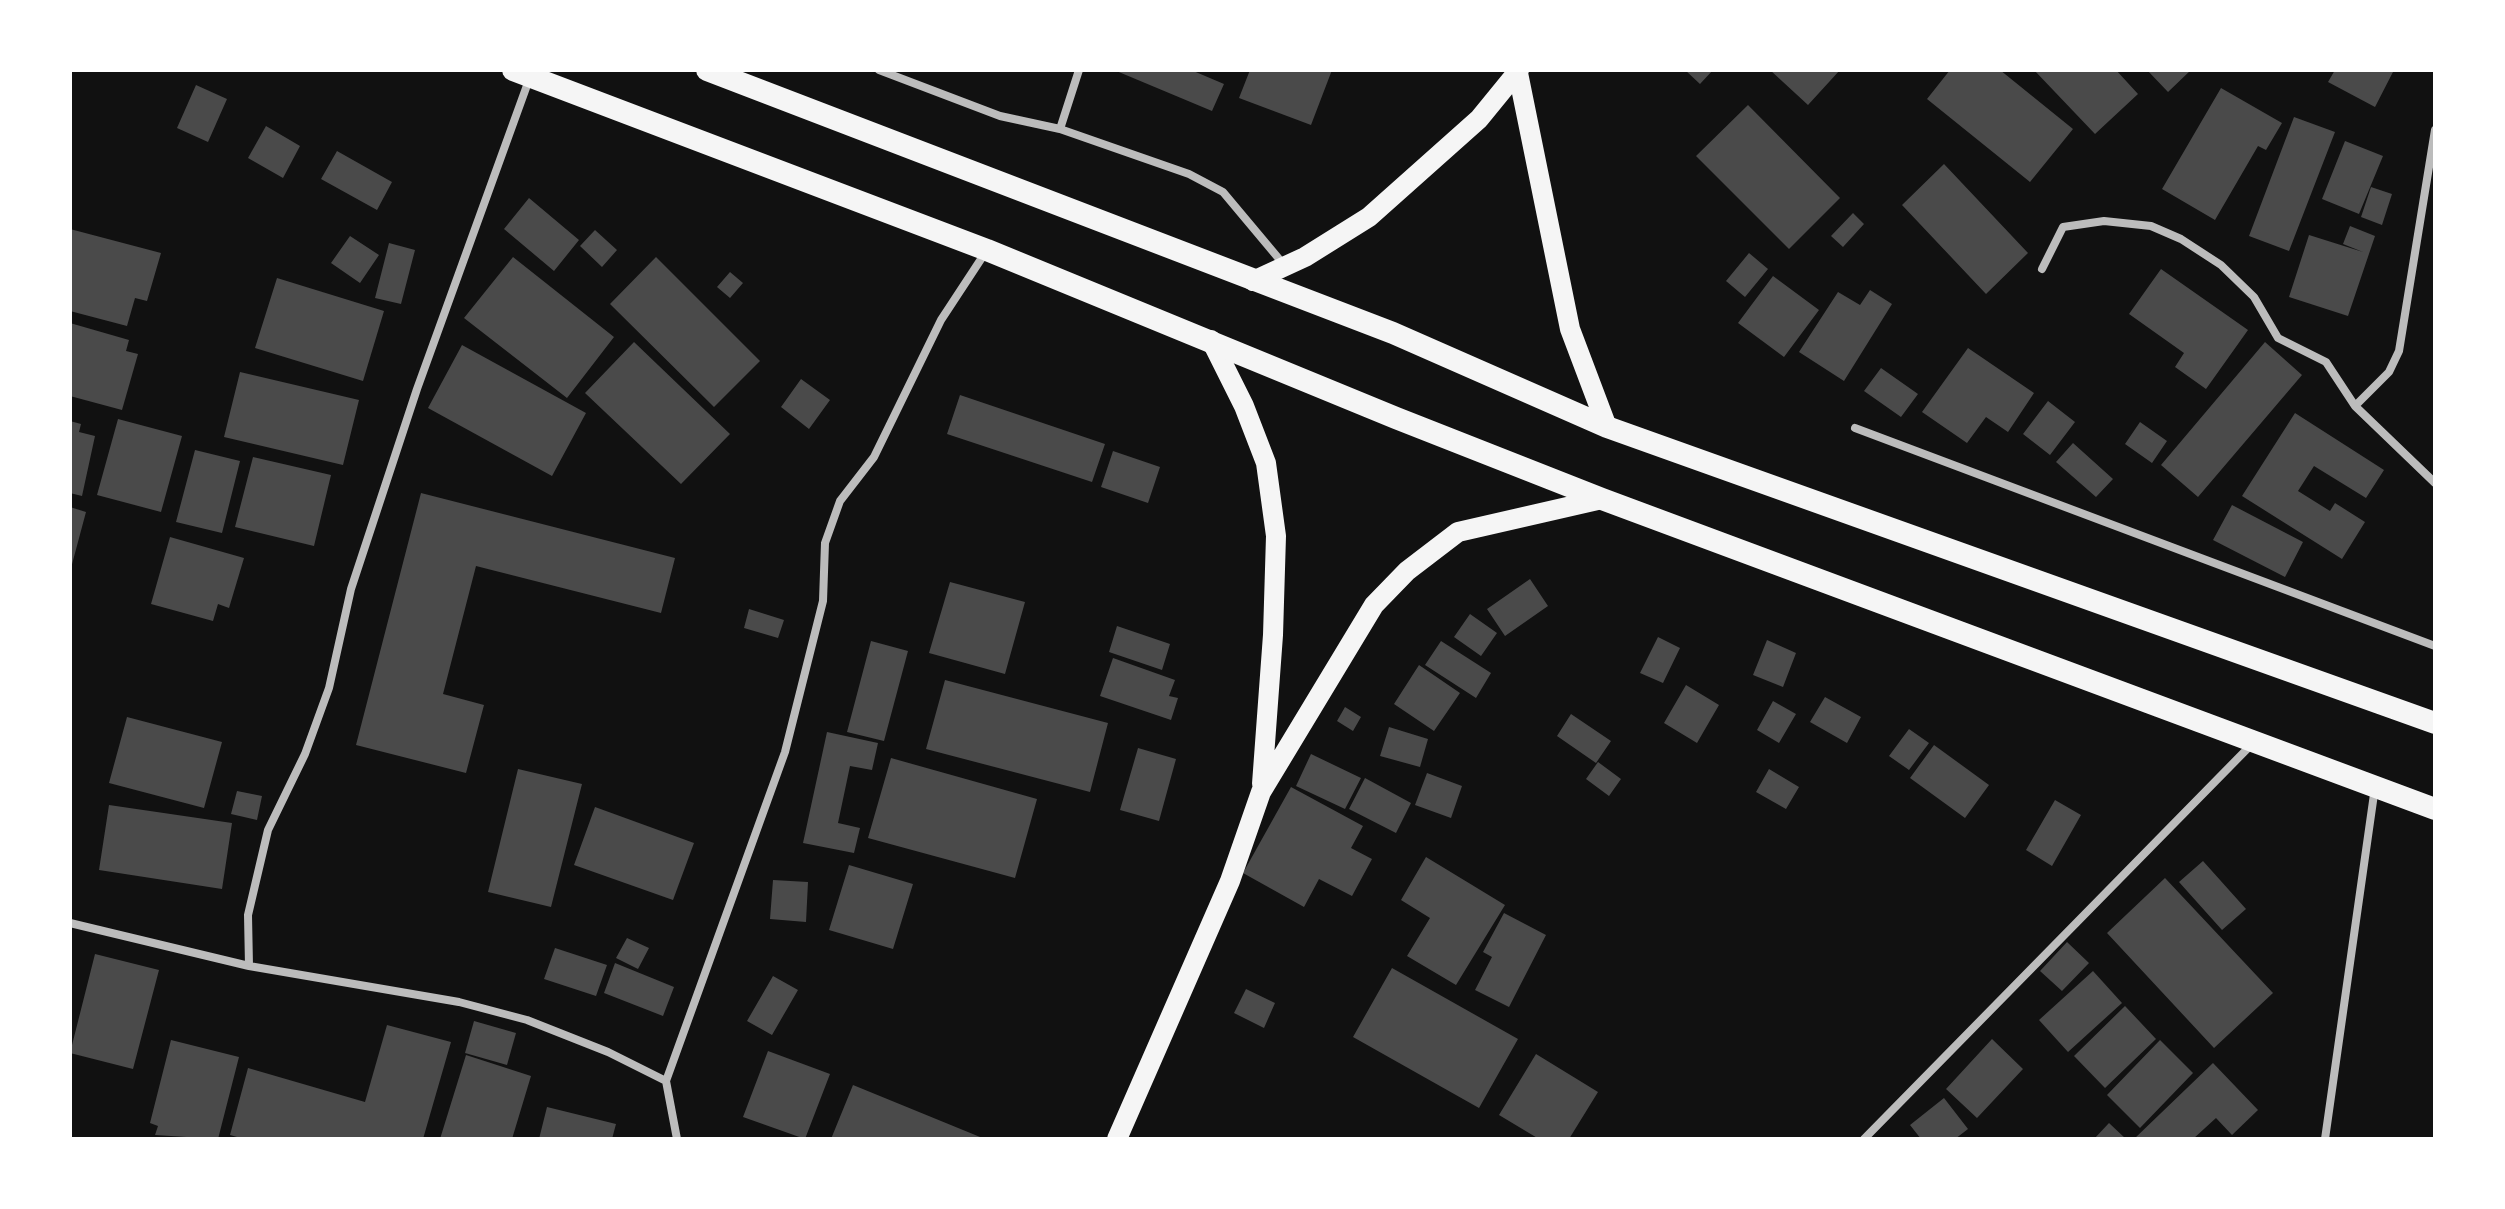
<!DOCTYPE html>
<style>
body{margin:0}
#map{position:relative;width:2505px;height:1209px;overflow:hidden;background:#111;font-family:"Exo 2",sans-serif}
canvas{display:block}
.frame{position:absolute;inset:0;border:72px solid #fff;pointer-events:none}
</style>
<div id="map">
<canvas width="2505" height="1209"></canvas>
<div class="frame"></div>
</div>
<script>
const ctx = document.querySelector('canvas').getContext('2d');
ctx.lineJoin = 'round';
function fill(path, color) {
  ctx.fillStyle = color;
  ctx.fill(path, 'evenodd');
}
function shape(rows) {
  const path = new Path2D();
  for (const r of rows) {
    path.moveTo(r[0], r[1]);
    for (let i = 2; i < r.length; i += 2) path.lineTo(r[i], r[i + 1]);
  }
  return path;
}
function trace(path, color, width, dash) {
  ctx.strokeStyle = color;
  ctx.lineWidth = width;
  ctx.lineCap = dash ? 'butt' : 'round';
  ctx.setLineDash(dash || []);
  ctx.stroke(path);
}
fill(shape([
 [1114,70,1191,70,1224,84,1212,111],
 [1250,70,1332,70,1311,125,1239,98],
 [1685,70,1713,70,1700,84],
 [1770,70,1840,70,1808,105],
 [1950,70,2000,70,2073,129,2030,182,1927,99],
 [2034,70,2116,70,2138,94,2095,134],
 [2147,70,2191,70,2168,92],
 [2335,70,2394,70,2375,107,2328,82],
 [196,85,227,99,208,142,177,128],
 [2221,88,2282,123,2266,150,2258,146,2215,220,2162,189],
 [1748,105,1840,198,1789,249,1696,156],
 [2294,117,2335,132,2289,251,2249,236],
 [266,126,300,146,283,178,248,158],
 [2345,141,2383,156,2359,214,2322,199],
 [337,151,392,182,377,210,321,179],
 [1944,164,2028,253,1986,294,1902,205],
 [2371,187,2392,194,2382,225,2361,217],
 [529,198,579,240,554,271,504,229],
 [1853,213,1864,224,1843,247,1831,236],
 [2350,226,2375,236,2348,316,2289,297,2309,235,2363,252,2343,244],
 [70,229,161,253,147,301,135,298,127,326,70,311],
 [595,230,617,250,602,267,580,246],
 [350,236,379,255,360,283,331,263],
 [389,243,415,250,401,304,375,298],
 [1749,253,1768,269,1745,297,1726,281],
 [513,257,614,337,567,398,464,318],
 [656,257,760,361,714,407,610,304],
 [2161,269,2248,330,2206,389,2175,367,2184,353,2129,314],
 [730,272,743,283,730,298,717,287],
 [1773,276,1819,310,1784,357,1738,323],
 [277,278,384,311,363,381,255,348],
 [1870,290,1892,304,1844,381,1799,352,1838,292,1860,305],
 [70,323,129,340,126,351,138,354,122,410,70,396],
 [634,342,730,434,681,484,585,393],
 [2265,342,2302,375,2198,497,2161,465],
 [462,345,586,413,552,476,428,408],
 [1968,348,2034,393,2008,432,1986,417,1967,443,1922,412],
 [1881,368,1918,394,1901,417,1864,391],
 [240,372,359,400,343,465,224,437],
 [801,379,830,400,809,429,781,407],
 [960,395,1105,444,1092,482,947,434],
 [2048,401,2075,422,2050,455,2023,434],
 [2295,413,2384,470,2366,498,2314,466,2298,491,2330,511,2335,503,2365,522,2342,559,2242,496],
 [118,419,182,436,161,512,97,495],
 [70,421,81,424,79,432,95,436,82,496,70,493],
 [2140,422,2167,441,2152,463,2125,444],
 [2073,443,2113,479,2096,497,2056,462],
 [195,450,240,461,222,533,176,522],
 [1113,451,1160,467,1148,503,1101,487],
 [253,457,331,475,314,546,235,527],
 [421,493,675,558,661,613,476,566,443,694,484,705,466,773,356,745],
 [2232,505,2303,542,2285,577,2213,540],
 [70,507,86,512,71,568,70,568],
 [170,537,244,558,229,608,218,604,213,621,151,604],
 [1530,579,1548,606,1505,636,1487,609],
 [950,582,1025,602,1005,674,929,653],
 [749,609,784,620,778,638,744,628],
 [1470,614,1497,633,1481,656,1454,637],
 [1117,626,1170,644,1162,670,1109,652],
 [1658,637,1680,648,1663,683,1640,673],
 [1767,640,1796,653,1783,687,1753,675],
 [871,641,908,651,884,741,847,732],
 [1441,641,1491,673,1476,698,1425,665],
 [1113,658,1175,680,1169,696,1178,698,1171,720,1100,696],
 [1419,665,1460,693,1434,731,1394,704],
 [945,680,1108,723,1090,792,926,749],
 [1686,685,1719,705,1697,743,1664,723],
 [1825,697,1861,717,1847,743,1810,722],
 [1773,701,1796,714,1779,743,1757,730],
 [1345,707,1361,717,1353,731,1337,721],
 [1571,714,1611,741,1596,763,1557,736],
 [127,717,222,742,204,808,109,783],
 [1389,727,1428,739,1420,767,1380,756],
 [1909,729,1929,743,1909,770,1889,756],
 [827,732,878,743,872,770,850,766,838,823,860,828,854,853,803,843],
 [1934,745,1989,785,1965,818,1910,778],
 [1138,748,1176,759,1159,821,1120,810],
 [1311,754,1361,778,1345,809,1296,786],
 [891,758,1037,799,1015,878,868,838],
 [1598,762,1621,779,1609,796,1586,779],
 [518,769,582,784,551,907,488,892],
 [1769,769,1799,787,1786,809,1756,792],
 [1427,773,1462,786,1451,818,1415,805],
 [1365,778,1411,803,1396,833,1349,809],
 [1291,787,1363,826,1351,848,1372,859,1352,896,1319,879,1304,907,1243,873],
 [237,791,262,796,257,820,231,814],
 [2055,800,2081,815,2052,866,2026,850],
 [109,805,232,823,222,889,99,870],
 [595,807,694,843,673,900,574,865],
 [1426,857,1505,905,1456,985,1407,956,1430,918,1401,900],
 [2203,861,2246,909,2222,930,2179,882],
 [849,865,913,884,893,949,829,930],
 [2165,878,2273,993,2214,1048,2107,933],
 [773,880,808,882,806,922,770,919],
 [1504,913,1546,935,1509,1007,1475,990,1492,957,1483,952],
 [627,938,649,948,638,969,616,958],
 [2067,942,2089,963,2062,991,2040,971],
 [555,948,607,965,596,996,544,979],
 [95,954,159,970,133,1069,70,1053],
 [615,963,674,987,663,1016,604,993],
 [1392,968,1518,1039,1479,1108,1353,1037],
 [2093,971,2122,1003,2068,1052,2039,1020],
 [773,976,798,990,772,1035,747,1021],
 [1246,989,1275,1003,1264,1028,1234,1013],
 [2125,1006,2156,1039,2105,1088,2074,1056],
 [474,1021,516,1033,507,1065,465,1053],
 [387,1025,451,1042,423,1139,244,1139,230,1135,248,1068,365,1102],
 [1992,1039,2023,1069,1977,1118,1946,1089],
 [171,1040,239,1057,218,1139,155,1135,158,1126,150,1123],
 [2160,1040,2193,1073,2140,1128,2107,1095],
 [768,1051,830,1074,805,1139,743,1117],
 [1536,1054,1598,1092,1569,1139,1539,1139,1499,1115],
 [466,1055,531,1076,512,1139,440,1139],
 [2213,1063,2258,1110,2232,1135,2216,1118,2193,1139,2134,1139],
 [853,1085,985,1139,831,1139],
 [1944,1098,1968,1129,1955,1139,1921,1139,1910,1125],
 [547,1107,616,1124,612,1139,539,1139],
 [2109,1123,2126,1139,2094,1139]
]), '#4a4a4a');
trace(shape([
 [879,70,1000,116,1060,129,1189,174,1223,192,1285,266],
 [1060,129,1079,70],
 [2042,269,2063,227,2104,221,2151,226,2181,239,2221,265,2254,297,2278,338,2326,362,2355,406,2435,483],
 [2355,406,2389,372,2399,351,2435,130],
 [1855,428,2435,646],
 [70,923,249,966,459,1002,527,1020,608,1052,666,1081],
 [249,966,248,915,268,830,305,754,329,688,351,589,417,389,530,77],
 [677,1139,666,1081,785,752,823,601,825,543,840,501,874,457,941,320,987,250],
 [1864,1139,2252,744],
 [2325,1139,2375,787]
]), '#bcbcbc', 8);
trace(shape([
 [1518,73,1570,329,1607,427],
 [1253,281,1305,257,1369,217,1479,119,1519,70],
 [1211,340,1244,406,1266,463,1276,536,1273,635,1262,784],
 [1117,1139,1230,881,1261,792,1374,605,1407,571,1458,532,1602,499]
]), '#f5f5f5', 20);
trace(shape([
 [513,70,987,250,1396,418,1602,499,2435,809],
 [707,70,1393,333,1607,427,2435,723]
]), '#f5f5f5', 22);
</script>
